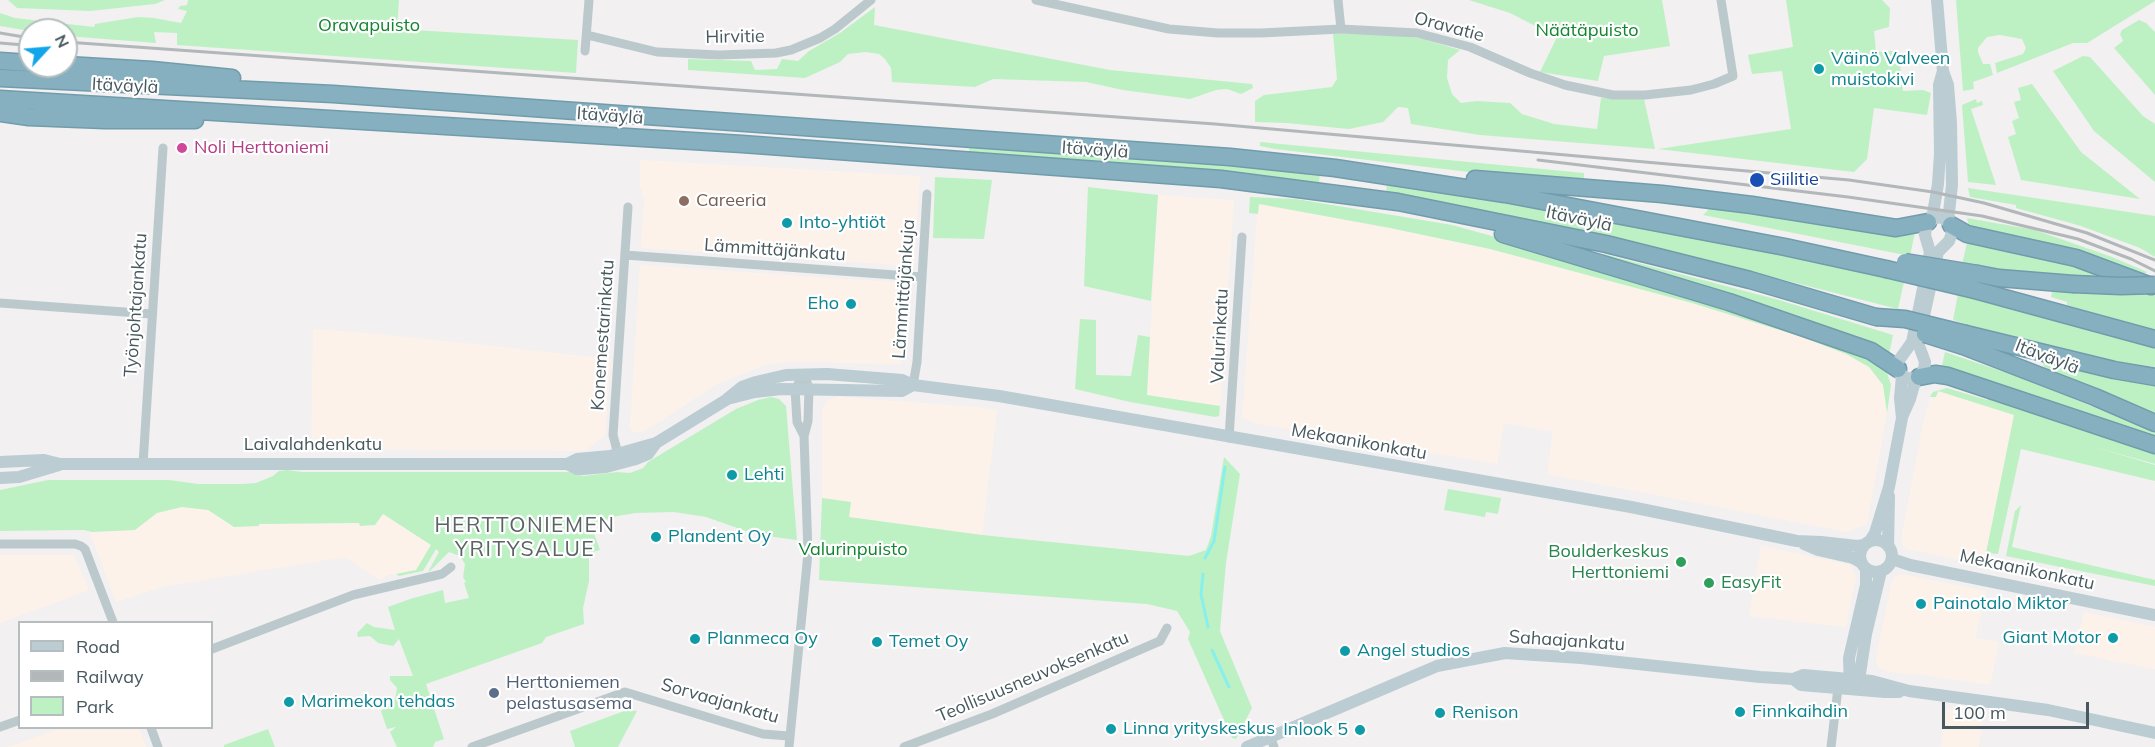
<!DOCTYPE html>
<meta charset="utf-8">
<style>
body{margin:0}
#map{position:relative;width:2155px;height:747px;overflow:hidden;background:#f2f0f0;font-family:Mulish,sans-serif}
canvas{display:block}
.legend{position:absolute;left:18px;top:621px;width:195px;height:108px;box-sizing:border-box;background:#fff;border:2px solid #b5bdbf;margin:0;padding:8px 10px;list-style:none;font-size:18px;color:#47595e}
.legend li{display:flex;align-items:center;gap:12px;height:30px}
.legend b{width:30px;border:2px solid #b5bdbf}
.north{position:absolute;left:18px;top:18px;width:60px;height:60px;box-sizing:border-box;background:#fff;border:2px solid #b5bdbf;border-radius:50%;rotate:64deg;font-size:16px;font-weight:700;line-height:24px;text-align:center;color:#47595e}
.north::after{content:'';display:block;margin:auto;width:21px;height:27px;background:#12a5ea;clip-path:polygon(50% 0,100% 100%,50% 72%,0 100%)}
.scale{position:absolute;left:1942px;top:702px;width:147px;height:27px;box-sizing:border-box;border:3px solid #47595e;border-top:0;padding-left:8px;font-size:18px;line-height:21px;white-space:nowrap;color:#47595e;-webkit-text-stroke:4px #fff;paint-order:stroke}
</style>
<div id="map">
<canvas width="2155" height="747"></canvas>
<ul class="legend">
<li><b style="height:8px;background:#bbccd2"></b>Road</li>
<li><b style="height:8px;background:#b2b7ba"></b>Railway</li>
<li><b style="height:16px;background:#bdf1c4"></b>Park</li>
</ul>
<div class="north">N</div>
<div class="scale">100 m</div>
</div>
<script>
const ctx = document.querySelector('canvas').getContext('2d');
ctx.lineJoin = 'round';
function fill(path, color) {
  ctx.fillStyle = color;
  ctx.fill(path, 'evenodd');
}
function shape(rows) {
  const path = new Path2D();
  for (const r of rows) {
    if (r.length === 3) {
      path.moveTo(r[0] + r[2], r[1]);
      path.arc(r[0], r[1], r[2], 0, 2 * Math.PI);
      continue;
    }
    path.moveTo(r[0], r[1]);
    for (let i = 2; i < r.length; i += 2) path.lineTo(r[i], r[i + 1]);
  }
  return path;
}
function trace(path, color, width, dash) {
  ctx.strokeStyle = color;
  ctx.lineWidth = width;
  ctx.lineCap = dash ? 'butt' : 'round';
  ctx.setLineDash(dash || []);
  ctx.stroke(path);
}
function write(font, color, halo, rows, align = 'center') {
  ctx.font = font + ' Mulish,sans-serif';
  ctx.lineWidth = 4.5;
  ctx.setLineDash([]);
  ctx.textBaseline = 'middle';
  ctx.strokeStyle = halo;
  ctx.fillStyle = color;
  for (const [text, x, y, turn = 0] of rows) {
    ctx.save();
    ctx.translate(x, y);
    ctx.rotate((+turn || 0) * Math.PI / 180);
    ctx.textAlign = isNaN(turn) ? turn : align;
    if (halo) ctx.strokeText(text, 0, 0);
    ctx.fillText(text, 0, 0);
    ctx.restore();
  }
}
fill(shape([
 [640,160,920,176,914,266,641,248,644,198,640,186],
 [1158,195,1234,200,1220,406,1147,395],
 [1258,204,1390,228,1490,249,1692,303,1802,337,1846,354,1865,364,1877,375,1883,385,1887,413,1867,524,1847,532,1547,474,1553,431,1550,431,1504,423,1497,464,1258,424,1242,418],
 [640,265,907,283,901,364,787,362,762,366,717,384,653,426,639,433,632,431,630,426],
 [313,329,380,334,611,359,605,435,585,451,311,449],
 [1938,391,2014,415,1984,565,1908,549,1904,547,1901,540,1923,424,1930,397,1936,397],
 [838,397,978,407,997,410,982,535,849,517,851,502,822,498,822,410,828,400],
 [182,507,208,510,234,527,259,526,259,524,360,523,360,525,383,514,431,545,416,570,388,575,380,580,345,557,165,586,116,602,90,532,135,530,157,513],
 [1761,546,1850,565,1856,577,1846,627,1749,616],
 [0,555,74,555,89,590,0,623],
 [1902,574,1986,591,1975,638,1999,642,1990,685,1916,674,1910,675,1885,671,1878,667,1876,658,1892,581,1895,577],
 [2084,612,2155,627,2155,669,2074,653],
 [1946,709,1983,714,1979,747,1941,747],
 [61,728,139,728,146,747,9,747]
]), '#fdf2e9');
fill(shape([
 [8,0,165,0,155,4,90,11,17,8],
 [188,0,399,0,397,29,578,40,576,73,177,45,177,33,154,32,156,43,66,36,66,30,30,31,0,26,0,13,15,18,94,27,95,24,138,17,154,18,181,23,187,11,178,9,180,6,187,5],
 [1469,0,1662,0,1670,46,1604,56,1598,81,1540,72,1557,37,1510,13],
 [1786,0,1882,0,1890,8,1889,27,1874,31,1876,52,1892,51,1894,64,1900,63,1903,91,1923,90,1931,93,1927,115,1874,108,1867,159,1854,172,1658,149,1791,129,1782,71,1752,74,1748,55,1793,47],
 [1956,0,2155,0,2155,1,2087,43,2073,43,1997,73,1995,63,2023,54,2026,48,2022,39,2000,35,1987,37,1978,48,1978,52,1983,64,1990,64,1993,75,1973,82,1974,89,1963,91],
 [875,7,874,25,1110,70,1252,84,1253,88,1241,94,1227,89,1216,90,1190,99,1123,90,1086,82,993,79,975,87,892,82,891,68,885,59,879,54,866,52,848,54,840,62,805,78,688,70,688,59,751,61,755,70,777,69,782,59,798,61,809,51,840,33],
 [2139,20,2146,23,2155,32,2155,95,2114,48,2123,41,2120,34,2122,30],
 [1387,33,1423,39,1460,50,1448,60,1447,78,1452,94,1461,103,1477,101,1510,103,1522,114,1554,124,1597,129,1601,98,1644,99,1655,149,1480,135,1411,124,1408,108,1398,107,1383,122,1349,129,1286,123,1255,122,1255,101,1264,95,1332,87,1337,79,1333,34],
 [2083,56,2090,57,2143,116,2155,124,2155,182,2094,131,2053,71],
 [2032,84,2081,152,2140,199,2021,180,2008,137,2016,134,2012,121,2019,118,2014,102,2021,100,2018,88],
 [1976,99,1977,103,1982,101,1983,105,1971,109,1996,185,1968,182,1962,105],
 [1260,142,1584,173,1584,182,1469,172,1275,149,1260,146],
 [969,145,1147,157,1320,173,1319,183,1248,174,1147,165,969,154],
 [935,177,992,180,984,239,933,238],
 [1387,183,1502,201,1799,257,1904,282,1898,309,1642,244,1386,194],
 [1088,187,1158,195,1151,301,1084,286],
 [1968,188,2155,216,2155,257,2140,248,2081,226,2016,208,2016,205,1970,197],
 [1250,197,1296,199,1452,225,1593,264,1848,351,1878,364,1886,370,1891,385,1887,413,1883,385,1869,367,1846,354,1802,337,1692,303,1490,249,1390,228,1259,204,1258,214,1249,213],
 [1713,205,1915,232,1910,256,1703,215],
 [1967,218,2035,230,2112,257,2147,272,2142,276,1969,226],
 [1968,238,2083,264,2127,280,2071,277,1962,265],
 [1604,254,1779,300,1893,335,1889,355,1602,256],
 [2053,287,2155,293,2155,331,2067,305,2067,302,2051,297],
 [1958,294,2099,329,2155,348,2155,367,2086,357,1974,327,1953,320],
 [1080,319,1096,320,1096,375,1131,376,1138,335,1150,337,1147,395,1220,406,1219,416,1215,417,1130,402,1075,389],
 [1945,352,2016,376,2149,429,2155,432,2155,442,1941,370],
 [2041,359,2155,386,2155,413,2045,369],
 [1947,388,1987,400,1988,397,2155,452,2155,464,2091,446,2155,465,2155,481,2021,449,1998,554,1986,553,2014,415,1938,391,1936,397,1930,397,1933,392],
 [771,397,779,399,786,406,797,540,774,537,750,529,746,531,706,517,674,512,636,513,617,516,591,525,600,550,589,553,589,581,583,608,584,624,546,637,542,643,426,684,444,739,435,742,433,747,397,747,390,732,396,727,387,729,381,711,395,700,397,688,390,680,390,676,413,676,399,639,393,646,378,643,370,636,358,637,357,633,367,623,374,627,395,630,388,607,410,599,443,590,445,603,469,598,464,583,466,582,463,577,465,564,460,556,449,552,429,572,429,570,439,552,436,549,423,571,399,576,396,574,416,570,431,545,383,514,375,525,360,526,359,523,259,524,259,526,234,527,208,510,182,507,157,513,135,530,92,532,84,530,0,531,0,490,48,480,169,480,198,484,243,484,256,483,273,476,279,471,287,470,302,472,578,472,579,475,584,476,617,472,630,473,643,468,648,462,736,409,758,400],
 [1224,457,1240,474,1226,563,1220,631,1252,708,1236,739,1232,738,1188,639,1190,632,1177,611,1147,604,819,580,822,498,851,502,849,517,982,535,1189,556,1206,550,1211,536],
 [1448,489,1501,498,1498,514,1486,512,1485,517,1444,510],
 [2021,505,2012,547,2155,580,2155,586,2006,556,2015,511],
 [627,710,637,711,618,747,575,747,570,731],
 [268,729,275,747,224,747,224,745]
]), '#bdf1c4');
trace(shape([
 [1205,558,1214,541,1225,467],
 [1203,574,1201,594,1208,627],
 [1212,650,1229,687]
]), '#88f0ec', 3);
const highway = shape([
 [0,61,30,63],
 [66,65,152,70,232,78],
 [0,78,333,94,1230,157,1335,168,1505,194,1785,247,1886,269],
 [0,99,742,144,1221,179,1398,202,1606,244,1750,280,1876,317],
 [0,113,29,117,105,120,195,120],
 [1475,179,1662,194,1752,205,1896,228,1928,222],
 [1951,225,1967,234,2076,258,2151,286],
 [1503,234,1729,302,1871,351,1898,369],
 [1978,274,1999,278,2073,284],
 [1975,290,2155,339],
 [1966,334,2114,370,2155,377],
 [1963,346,2095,397,2155,423],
 [1919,377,1935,374,1948,376,2155,445]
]);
trace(highway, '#719cac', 19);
trace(shape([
 [1036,0,1169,29,1218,33,1261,33,1341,29,1417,33,1470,47,1530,73,1565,85,1613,95,1645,95,1691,90,1714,84,1733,76,1721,0],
 [1338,0,1341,29],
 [587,35,657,52,719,55,776,53,791,50,820,38,835,29,871,0],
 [585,51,589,0],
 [625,255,922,277],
 [0,303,152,314],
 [913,385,917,362,927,194],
 [804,436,797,422,795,389,804,374],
 [1229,438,1242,237],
 [619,458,613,435,628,207],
 [143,464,163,148],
 [0,544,75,544,81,546,85,549,113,622],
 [212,649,353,595,442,574,451,567],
 [0,727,20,720],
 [151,728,158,747],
 [1270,737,1274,747],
 [472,747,625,692,763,734,789,736],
 [789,747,808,553,804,436,808,421,809,388,804,374],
 [904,747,992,714,1160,641,1167,628],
 [1831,747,1838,688]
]), '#bbc9cd', 9);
trace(shape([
 [1937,0,1943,71,1948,85,1951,123,1952,185,1948,221],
 [1941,217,1950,223,1952,233,1949,241,1938,252,1918,343,1925,362,1924,370,1917,378,1909,379,1900,374,1897,363,1912,342,1924,284,1930,252,1925,235,1926,226,1933,219,1941,217],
 [1932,219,1938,184,1940,154,1939,85,1943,71],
 [731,398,755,392,781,389,902,391,913,385],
 [1902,417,1910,399,1916,378],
 [0,462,44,460,60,464,567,464,577,469,583,469,606,467,636,459,648,454,656,443],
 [567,464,577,459,610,456,656,443,726,400,742,387,756,382,786,375,827,374,902,380,913,385,999,396,1631,507,1797,541,1821,542,1857,546,1864,545],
 [0,478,19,477,59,465],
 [1876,556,16],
 [1870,541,1875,533,1889,487,1902,418,1900,398,1902,376],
 [1804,544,1818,550,1853,558,1862,563],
 [1888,546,1889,496],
 [1892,559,1910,565,2155,615],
 [1793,679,1801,685,1885,692,1899,692],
 [1850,685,1849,658,1866,585,1866,568],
 [1850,688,1859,680,1866,634,1881,571],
 [1247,747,1437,666,1505,653,1581,658,1760,677,1793,679,1803,675,1872,681,1909,691,2048,710,2155,733]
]), '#bbccd2', 12);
trace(highway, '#86b0c0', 16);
trace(shape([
 [0,33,30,38],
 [66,42,1215,124,1849,180,1933,192,1984,203,2087,233,2155,260],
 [0,43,24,45],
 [1538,160,1848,197,1982,216,2078,239,2131,259,2155,271]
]), '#b2b7ba', 3);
const highwayBridge = shape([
 [1905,262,1978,274],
 [1886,269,1975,290],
 [2073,284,2121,286,2155,285],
 [1876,317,1905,319,1966,334],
 [1925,334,1963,346]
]);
trace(highwayBridge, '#719cac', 19, []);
trace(highwayBridge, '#86b0c0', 16);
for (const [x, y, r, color] of [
 [1819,69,6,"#0f9aa8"],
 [182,148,6,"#d1479c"],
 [1757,180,8,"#1a4fb4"],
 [684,201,6,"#8d6e63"],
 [787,223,6,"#0f9aa8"],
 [851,304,6,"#0f9aa8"],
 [732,475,6,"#0f9aa8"],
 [656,537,6,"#0f9aa8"],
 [1681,562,6,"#2e9e5b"],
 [1709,583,6,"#2e9e5b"],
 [1921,604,6,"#0f9aa8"],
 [2113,638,6,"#0f9aa8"],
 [695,639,6,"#0f9aa8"],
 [877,642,6,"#0f9aa8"],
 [1345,651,6,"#0f9aa8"],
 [494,693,6,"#5c6f8a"],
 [289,702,6,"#0f9aa8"],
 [1740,712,6,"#0f9aa8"],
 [1440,713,6,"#0f9aa8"],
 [1111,729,6,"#0f9aa8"],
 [1360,730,6,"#0f9aa8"]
]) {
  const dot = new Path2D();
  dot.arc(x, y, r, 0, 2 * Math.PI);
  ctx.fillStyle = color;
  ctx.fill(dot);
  trace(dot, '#fff', 2);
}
write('18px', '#138430', '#fff', [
 ["Oravapuisto",369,26],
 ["Näätäpuisto",1587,31],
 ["Valurinpuisto",853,550]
]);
write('18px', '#47595e', '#fff', [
 ["Oravatie",1449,27,15],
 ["Hirvitie",735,37,-1],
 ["Itäväylä",125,86,3],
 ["Itäväylä",610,116,4],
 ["Itäväylä",1095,150,4],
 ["Itäväylä",1579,219,12],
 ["Lämmittäjänkatu",775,250,4],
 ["Lämmittäjänkuja",904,289,-86],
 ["Työnjohtajankatu",136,305,-86],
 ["Konemestarinkatu",603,335,-86],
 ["Valurinkatu",1220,336,-87],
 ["Itäväylä",2047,357,21],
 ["Mekaanikonkatu",1359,442,10],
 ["Laivalahdenkatu",313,445],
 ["Mekaanikonkatu",2027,570,12],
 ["Sahaajankatu",1567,641,4],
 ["Teollisuusneuvoksenkatu",1033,677,-23],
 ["Sorvaajankatu",720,701,16]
]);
write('18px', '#0d838f', '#fff', [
 ["Väinö Valveen",1831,59],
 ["muistokivi",1831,80],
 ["Into-yhtiöt",799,223],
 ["Eho",839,304,"right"],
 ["Lehti",744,475],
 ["Plandent Oy",668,537],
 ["Painotalo Miktor",1933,604],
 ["Giant Motor",2101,638,"right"],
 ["Planmeca Oy",707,639],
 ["Temet Oy",889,642],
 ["Angel studios",1357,651],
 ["Marimekon tehdas",301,702],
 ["Finnkaihdin",1752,712],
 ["Renison",1452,713],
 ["Linna yrityskeskus",1123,729],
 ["Inlook 5",1348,730,"right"]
], 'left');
write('18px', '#b23c85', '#fff', [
 ["Noli Herttoniemi",194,148]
], 'left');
write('18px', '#164399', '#fff', [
 ["Siilitie",1770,180]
], 'left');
write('18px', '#785e54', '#fff', [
 ["Careeria",696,201]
], 'left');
write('18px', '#27864d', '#fff', [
 ["Boulderkeskus",1669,552],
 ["Herttoniemi",1669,573],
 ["EasyFit",1721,583,"left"]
], 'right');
write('18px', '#4e5e75', '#fff', [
 ["Herttoniemen",506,683],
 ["pelastusasema",506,704]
], 'left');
ctx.letterSpacing = '1.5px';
write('21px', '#5c6265', '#fff', [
 ["HERTTONIEMEN",525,526],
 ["YRITYSALUE",525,550]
]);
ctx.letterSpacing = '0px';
</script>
